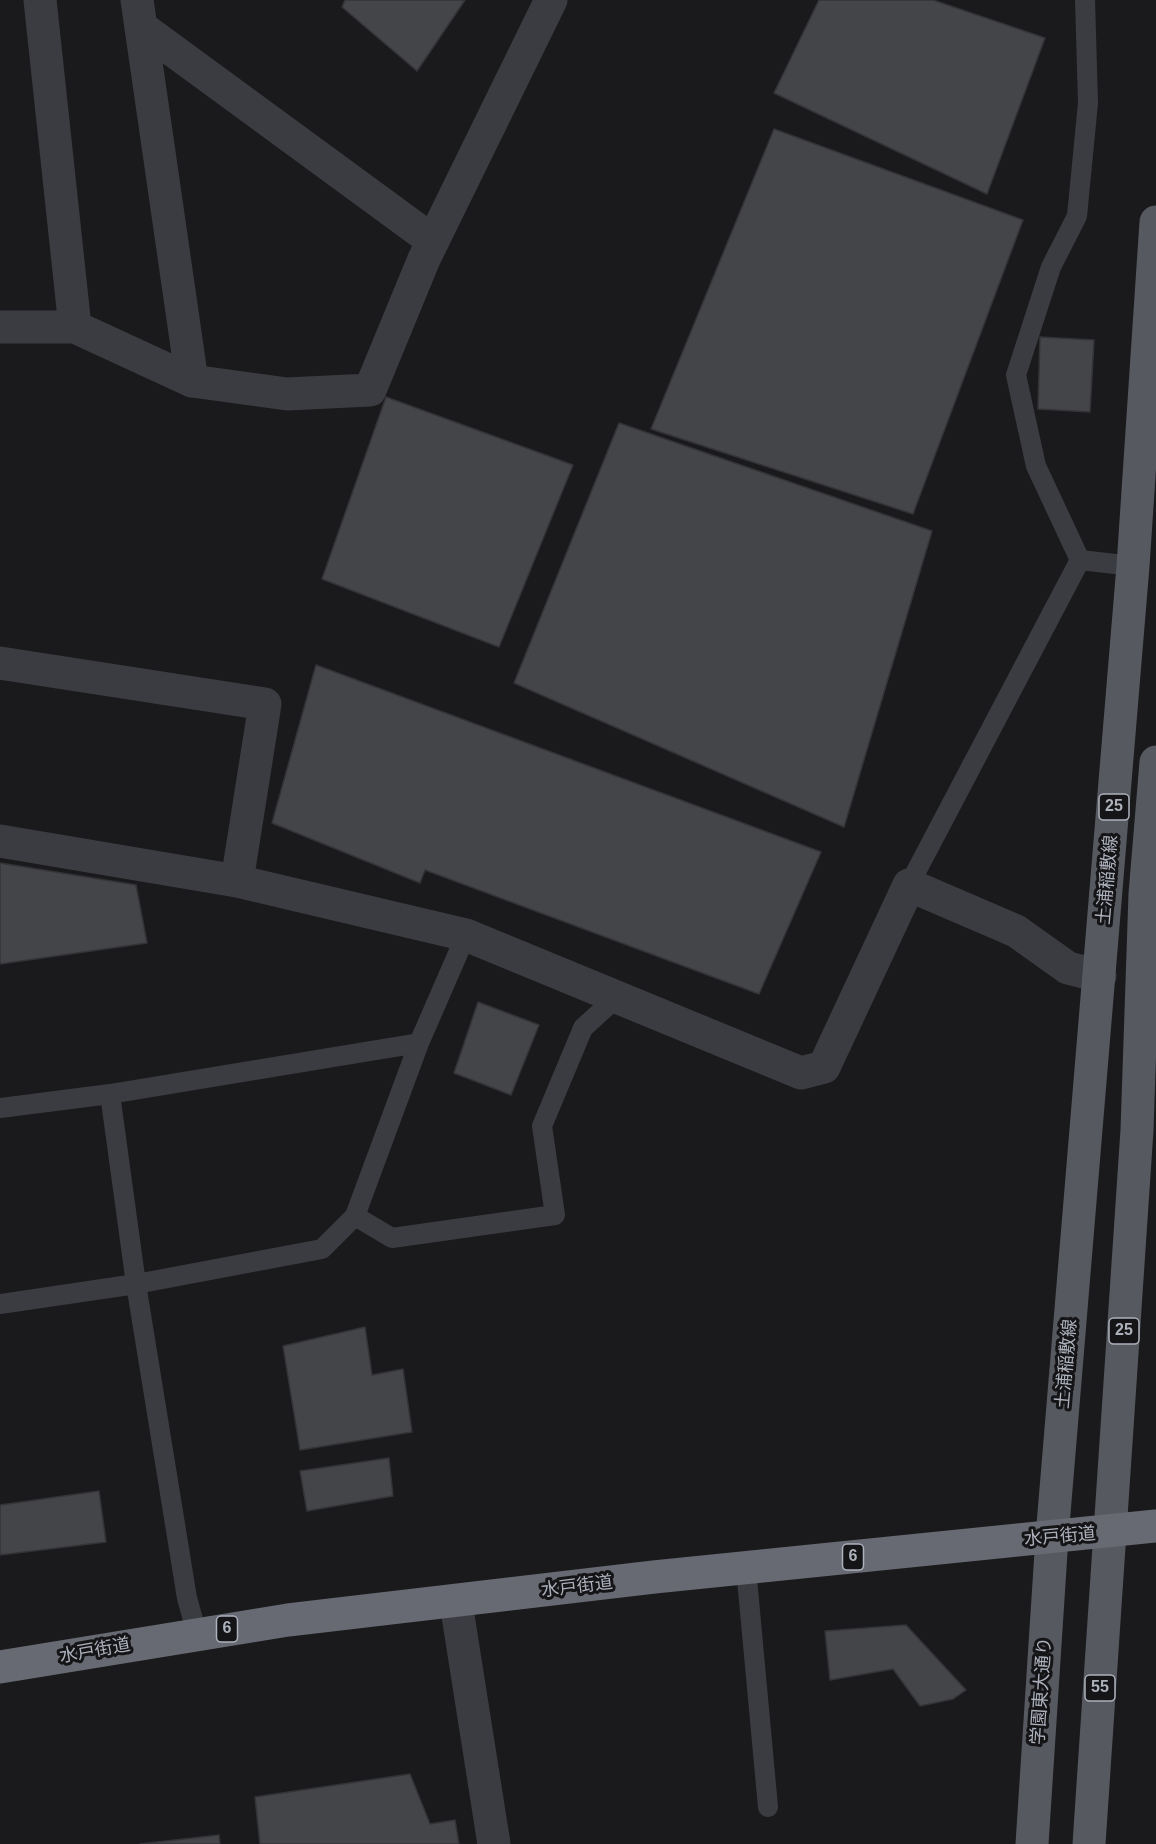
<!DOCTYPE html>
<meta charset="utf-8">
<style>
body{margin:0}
canvas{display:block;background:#1a1a1c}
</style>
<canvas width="1156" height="1844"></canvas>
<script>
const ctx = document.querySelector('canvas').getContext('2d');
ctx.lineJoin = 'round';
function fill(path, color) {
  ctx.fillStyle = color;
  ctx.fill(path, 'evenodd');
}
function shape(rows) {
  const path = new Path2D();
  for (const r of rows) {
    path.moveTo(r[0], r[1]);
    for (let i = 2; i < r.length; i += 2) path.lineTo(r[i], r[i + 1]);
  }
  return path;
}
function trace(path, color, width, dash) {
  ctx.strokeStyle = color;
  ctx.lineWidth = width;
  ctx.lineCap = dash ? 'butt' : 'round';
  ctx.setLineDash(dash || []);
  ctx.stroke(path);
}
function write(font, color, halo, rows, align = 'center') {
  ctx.font = font + ' Helvetica,"Noto Sans JP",sans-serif';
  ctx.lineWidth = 6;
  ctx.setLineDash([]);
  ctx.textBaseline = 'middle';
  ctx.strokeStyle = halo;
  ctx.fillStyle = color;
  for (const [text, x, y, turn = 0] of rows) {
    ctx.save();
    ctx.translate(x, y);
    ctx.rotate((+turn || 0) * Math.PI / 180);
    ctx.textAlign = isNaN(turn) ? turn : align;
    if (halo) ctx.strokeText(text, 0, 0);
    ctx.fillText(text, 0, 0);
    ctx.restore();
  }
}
const building = shape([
 [345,0,465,0,417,71,342,7,345,0],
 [819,0,933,0,1045,38,987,194,774,93,819,0],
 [774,129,1023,220,913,514,651,429,774,129],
 [1040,337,1094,340,1090,412,1038,409,1040,337],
 [386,397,573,465,499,647,322,579,386,397],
 [619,423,932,531,844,827,514,683,619,423],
 [316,665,821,852,759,994,425,870,420,883,272,823,316,665],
 [0,863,136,885,147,943,0,964,0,863],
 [478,1002,539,1025,511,1095,454,1073,478,1002],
 [365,1327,372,1375,403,1369,412,1432,300,1450,283,1346,365,1327],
 [389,1458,393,1496,307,1511,300,1471,389,1458],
 [99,1491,106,1542,0,1555,0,1505,99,1491],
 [906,1625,966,1690,953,1699,920,1706,893,1669,830,1680,825,1631,906,1625],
 [410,1774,430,1824,455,1820,459,1844,260,1844,255,1797,410,1774],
 [219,1835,220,1844,140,1844,219,1835]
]);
fill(building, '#444549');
trace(building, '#343438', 1.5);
trace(shape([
 [1080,560,1036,466,1016,375,1051,267,1077,216,1088,103,1085,0],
 [909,885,1080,560,1133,566],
 [110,1094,136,1284,187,1598,197,1634],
 [0,1108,110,1094,419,1043,466,935],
 [355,1216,392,1238,555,1215,542,1126,583,1028,618,996],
 [0,1304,136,1284,322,1249,355,1216,419,1043],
 [746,1568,768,1807]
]), '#3b3c41', 20);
trace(shape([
 [40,0,75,327],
 [137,0,192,381],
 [141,27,433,241],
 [0,327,75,327,192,381,287,394,370,390,424,259,551,0],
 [0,663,265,704,237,881],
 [0,841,237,881,466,935,801,1073,824,1067,909,885,1016,931,1068,968,1100,976],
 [456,1603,494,1844]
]), '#3b3c41', 33);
trace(shape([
 [1032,1844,1052,1537,1133,566,1156,222],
 [1089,1844,1137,1130,1145,894,1156,762]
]), '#575960', 33);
trace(shape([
 [0,1667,288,1620,654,1577,1156,1526]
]), '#676a72', 33);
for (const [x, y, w] of [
 [1114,807,30],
 [1124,1331,30],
 [853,1557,21],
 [227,1629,21],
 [1100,1688,30]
]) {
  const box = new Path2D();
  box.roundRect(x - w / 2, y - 13, w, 26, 4.5);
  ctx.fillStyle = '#151517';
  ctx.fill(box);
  trace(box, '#adb1bc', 1.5);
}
write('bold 16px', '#adb1bc', null, [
 ["25",1114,807],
 ["25",1124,1331],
 ["6",853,1557],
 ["6",227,1629],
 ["55",1100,1688]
]);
write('18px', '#adb1bc', '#151517', [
 ["土浦稲敷線",1108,880,-85],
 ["土浦稲敷線",1067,1364,-85],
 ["水戸街道",1060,1537,-5],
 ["水戸街道",577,1587,-7],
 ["水戸街道",95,1651,-10],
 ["学園東大通り",1042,1691,-86]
]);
</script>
